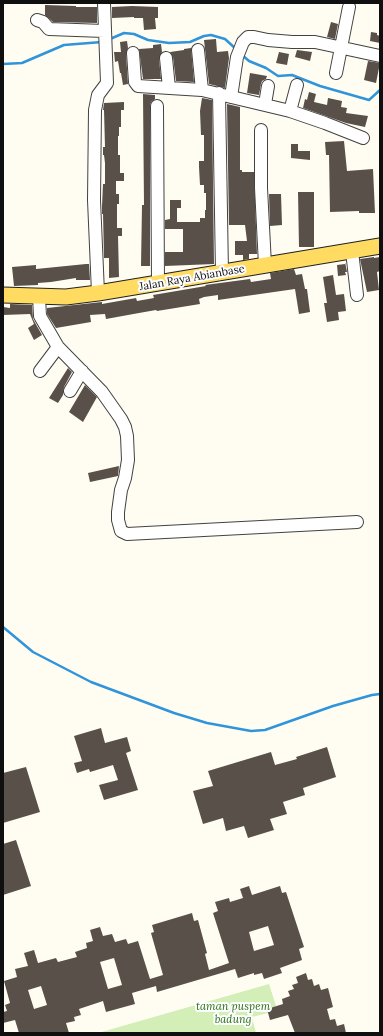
<!DOCTYPE html>
<style>
body{margin:0}
#map{position:relative;width:383px;height:1036px;overflow:hidden;background:#fffdf2;font-family:Lora,serif}
canvas{display:block}
.frame{position:absolute;inset:0;border:4px solid #0f0f0f;pointer-events:none}
</style>
<div id="map">
<canvas width="383" height="1036"></canvas>
<div class="frame"></div>
</div>
<script>
const ctx = document.querySelector('canvas').getContext('2d');
ctx.lineJoin = 'round';
function fill(path, color) {
  ctx.fillStyle = color;
  ctx.fill(path, 'evenodd');
}
function shape(rows) {
  const path = new Path2D();
  for (const r of rows) {
    path.moveTo(r[0], r[1]);
    for (let i = 2; i < r.length; i += 2) path.lineTo(r[i], r[i + 1]);
  }
  return path;
}
function trace(path, color, width, dash) {
  ctx.strokeStyle = color;
  ctx.lineWidth = width;
  ctx.lineCap = dash ? 'butt' : 'round';
  ctx.setLineDash(dash || []);
  ctx.stroke(path);
}
function write(font, color, halo, rows, align = 'center') {
  ctx.font = font + ' Lora,serif';
  ctx.lineWidth = 4;
  ctx.setLineDash([]);
  ctx.textBaseline = 'middle';
  ctx.strokeStyle = halo;
  ctx.fillStyle = color;
  for (const [text, x, y, turn = 0] of rows) {
    ctx.save();
    ctx.translate(x, y);
    ctx.rotate((+turn || 0) * Math.PI / 180);
    ctx.textAlign = isNaN(turn) ? turn : align;
    if (halo) ctx.strokeText(text, 0, 0);
    ctx.fillText(text, 0, 0);
    ctx.restore();
  }
}
fill(shape([
 [269,984,276,1006,267,1009,268,1013,252,1017,256,1033,98,1033]
]), '#d3eeb6');
trace(shape([
 [110,39,124,33,134,34,148,40,169,43,190,42,204,36,211,35,225,39,236,49],
 [241,54,249,61,266,68,278,76,292,75,320,86,369,100,380,90],
 [3,64,22,63,64,45,102,42],
 [3,627,33,652,91,682,174,713,207,723,251,731,265,730,333,706,372,695,380,694]
]), '#3094db', 2.5);
fill(shape([
 [45,5,76,6,76,7,97,7,97,23,53,22,45,15],
 [132,6,158,7,158,18,155,18,156,29,144,30,143,18,134,18,134,17,112,18,112,7],
 [331,22,338,24,335,39,327,37],
 [371,32,377,33,377,35,380,36,380,43,370,41],
 [216,39,217,52,228,51,229,58,225,88,209,84,204,40],
 [127,41,128,48,126,54,128,84,123,85,121,73,120,73,118,61,115,62,114,52,121,52,120,42],
 [161,44,162,52,159,59,161,79,143,79,139,49,153,48,153,45],
 [191,48,194,82,176,81,173,57,170,52,184,50,184,49],
 [297,50,312,52,310,61,295,57],
 [279,52,289,54,287,65,276,63],
 [368,61,380,63,376,83,364,80],
 [250,73,267,76,266,79,262,81,261,84,259,95,247,93],
 [309,92,316,94,314,102,327,105,328,98,342,101,341,107,347,108,346,113,368,116,365,127,346,123,303,108,305,99,307,100],
 [143,94,155,95,155,99,151,102,150,106,150,266,141,266,142,205,144,205],
 [202,98,212,100,214,264,165,266,165,252,183,252,183,229,165,229,165,220,170,219,170,200,181,200,181,208,177,208,177,222,200,222,200,218,205,218,205,210,206,210,206,193,204,193,204,185,200,185,199,167,199,161,204,161,204,135,201,135,200,111],
 [124,102,124,110,121,110,121,127,119,127,119,136,118,136,118,155,120,155,120,173,124,173,124,181,116,181,116,194,119,194,119,204,117,204,117,228,122,228,122,236,118,236,119,277,109,278,109,258,104,258,103,214,102,214,102,206,103,184,105,184,105,163,104,155,103,155,103,147,105,147,104,110,103,110,104,103],
 [227,104,240,107,240,170,242,170,242,172,254,172,257,254,249,254,249,259,243,260,243,255,235,255,235,241,247,241,245,225,229,225],
 [344,141,347,171,373,169,375,213,359,213,359,211,330,212,329,155,326,155,325,142],
 [291,144,298,144,298,151,310,151,310,160,291,158],
 [298,192,314,192,314,247,299,247],
 [269,194,281,194,282,225,270,226],
 [374,257,374,258,380,257,380,271,377,272,379,290,367,292,360,259],
 [345,262,347,272,345,272,346,275,338,276,337,265,345,264],
 [86,264,89,264,90,280,76,280,76,278,51,282,38,283,38,285,14,286,12,267,36,265,36,269],
 [294,269,296,275,302,274,305,289,307,289,310,312,299,314,295,289,218,300,218,295,204,297,199,299,200,304,157,311,156,310,139,313,106,319,105,314,90,315,91,322,56,328,47,314,47,308,102,302,102,304,136,298,137,301,154,298,153,295,206,286,205,285,250,279,251,282,271,279,270,273],
 [333,275,336,295,344,294,346,311,338,312,339,320,327,322,324,303,327,303,323,277],
 [10,304,32,305,33,319,42,335,34,340,28,328,34,324,30,314,3,315,3,307,10,308],
 [68,368,72,372,64,387,63,395,58,403,49,398],
 [85,385,97,397,83,422,69,412],
 [119,466,118,476,90,482,88,473],
 [101,728,105,743,127,737,131,751,126,753,138,790,104,800,99,785,118,780,113,765,90,772,89,769,77,773,74,763,82,761,74,736],
 [327,747,336,777,303,788,305,795,283,802,287,814,270,819,274,830,248,838,244,826,226,831,223,818,203,824,193,791,213,786,208,771,271,752,275,765,297,759,296,757],
 [26,767,40,812,3,823,3,773],
 [16,840,31,886,3,895,3,844],
 [249,886,252,895,280,886,282,893,286,892,304,947,299,949,302,960,280,968,282,973,264,979,262,973,254,975,254,973,238,978,235,969,157,992,156,986,132,993,135,1004,106,1012,103,1001,79,1009,81,1015,74,1017,75,1021,66,1023,69,1033,19,1033,15,1020,3,1023,3,1012,7,1011,5,1005,10,1003,4,981,17,977,15,969,28,966,24,953,34,950,38,963,56,958,58,962,77,957,75,952,87,948,86,943,93,941,90,930,100,927,103,936,112,934,115,942,126,939,128,944,138,941,150,979,163,975,151,933,154,932,152,925,192,913,194,921,198,920,207,953,205,954,209,970,229,963,213,913,218,911,215,902,229,898,230,902,243,898,240,889],
 [268,926,274,945,254,951,249,932],
 [114,958,122,985,108,989,100,962],
 [41,986,47,1005,34,1009,28,990],
 [306,973,308,980,312,979,314,986,319,984,321,990,328,988,333,1007,327,1009,330,1020,335,1019,337,1026,344,1024,346,1033,295,1033,288,1015,270,1020,267,1009,283,1004,282,999,290,996,288,991,294,989,292,985,298,983,296,977]
]), '#59504a');
const minor = shape([
 [37,20,43,22,49,29,104,31],
 [198,50,202,90],
 [133,53,135,82,138,86,202,90,290,111,325,123,363,138],
 [166,58,169,88],
 [336,73,349,7],
 [219,93,222,273],
 [231,97,237,57,243,42,248,37,254,37,268,40,292,42,315,42,380,56],
 [265,104,268,86],
 [157,106,158,283],
 [290,111,297,85],
 [261,130,261,188,265,265],
 [352,251,357,295],
 [98,293,94,200,95,110,98,95,107,83,104,3],
 [39,297,40,316,58,347,102,392,121,419,125,427,127,436,128,460,125,478,121,490,118,512,118,520,121,531,127,534,357,522],
 [40,371,58,347],
 [70,391,82,371]
]);
const major = shape([
 [3,295,66,297,98,293,380,246]
]);
trace(minor, '#424242', 14);
trace(major, '#202020', 17);
trace(minor, '#fff', 12);
trace(major, '#ffdb62', 15);
write('11px', '#0f0f0f', '#fff', [
 ["Jalan Raya Abianbase",192,278,-10]
]);
write('italic 11px', '#296f18', '#fff', [
 ["taman puspem",233,1007],
 ["badung",233,1020]
]);
</script>
